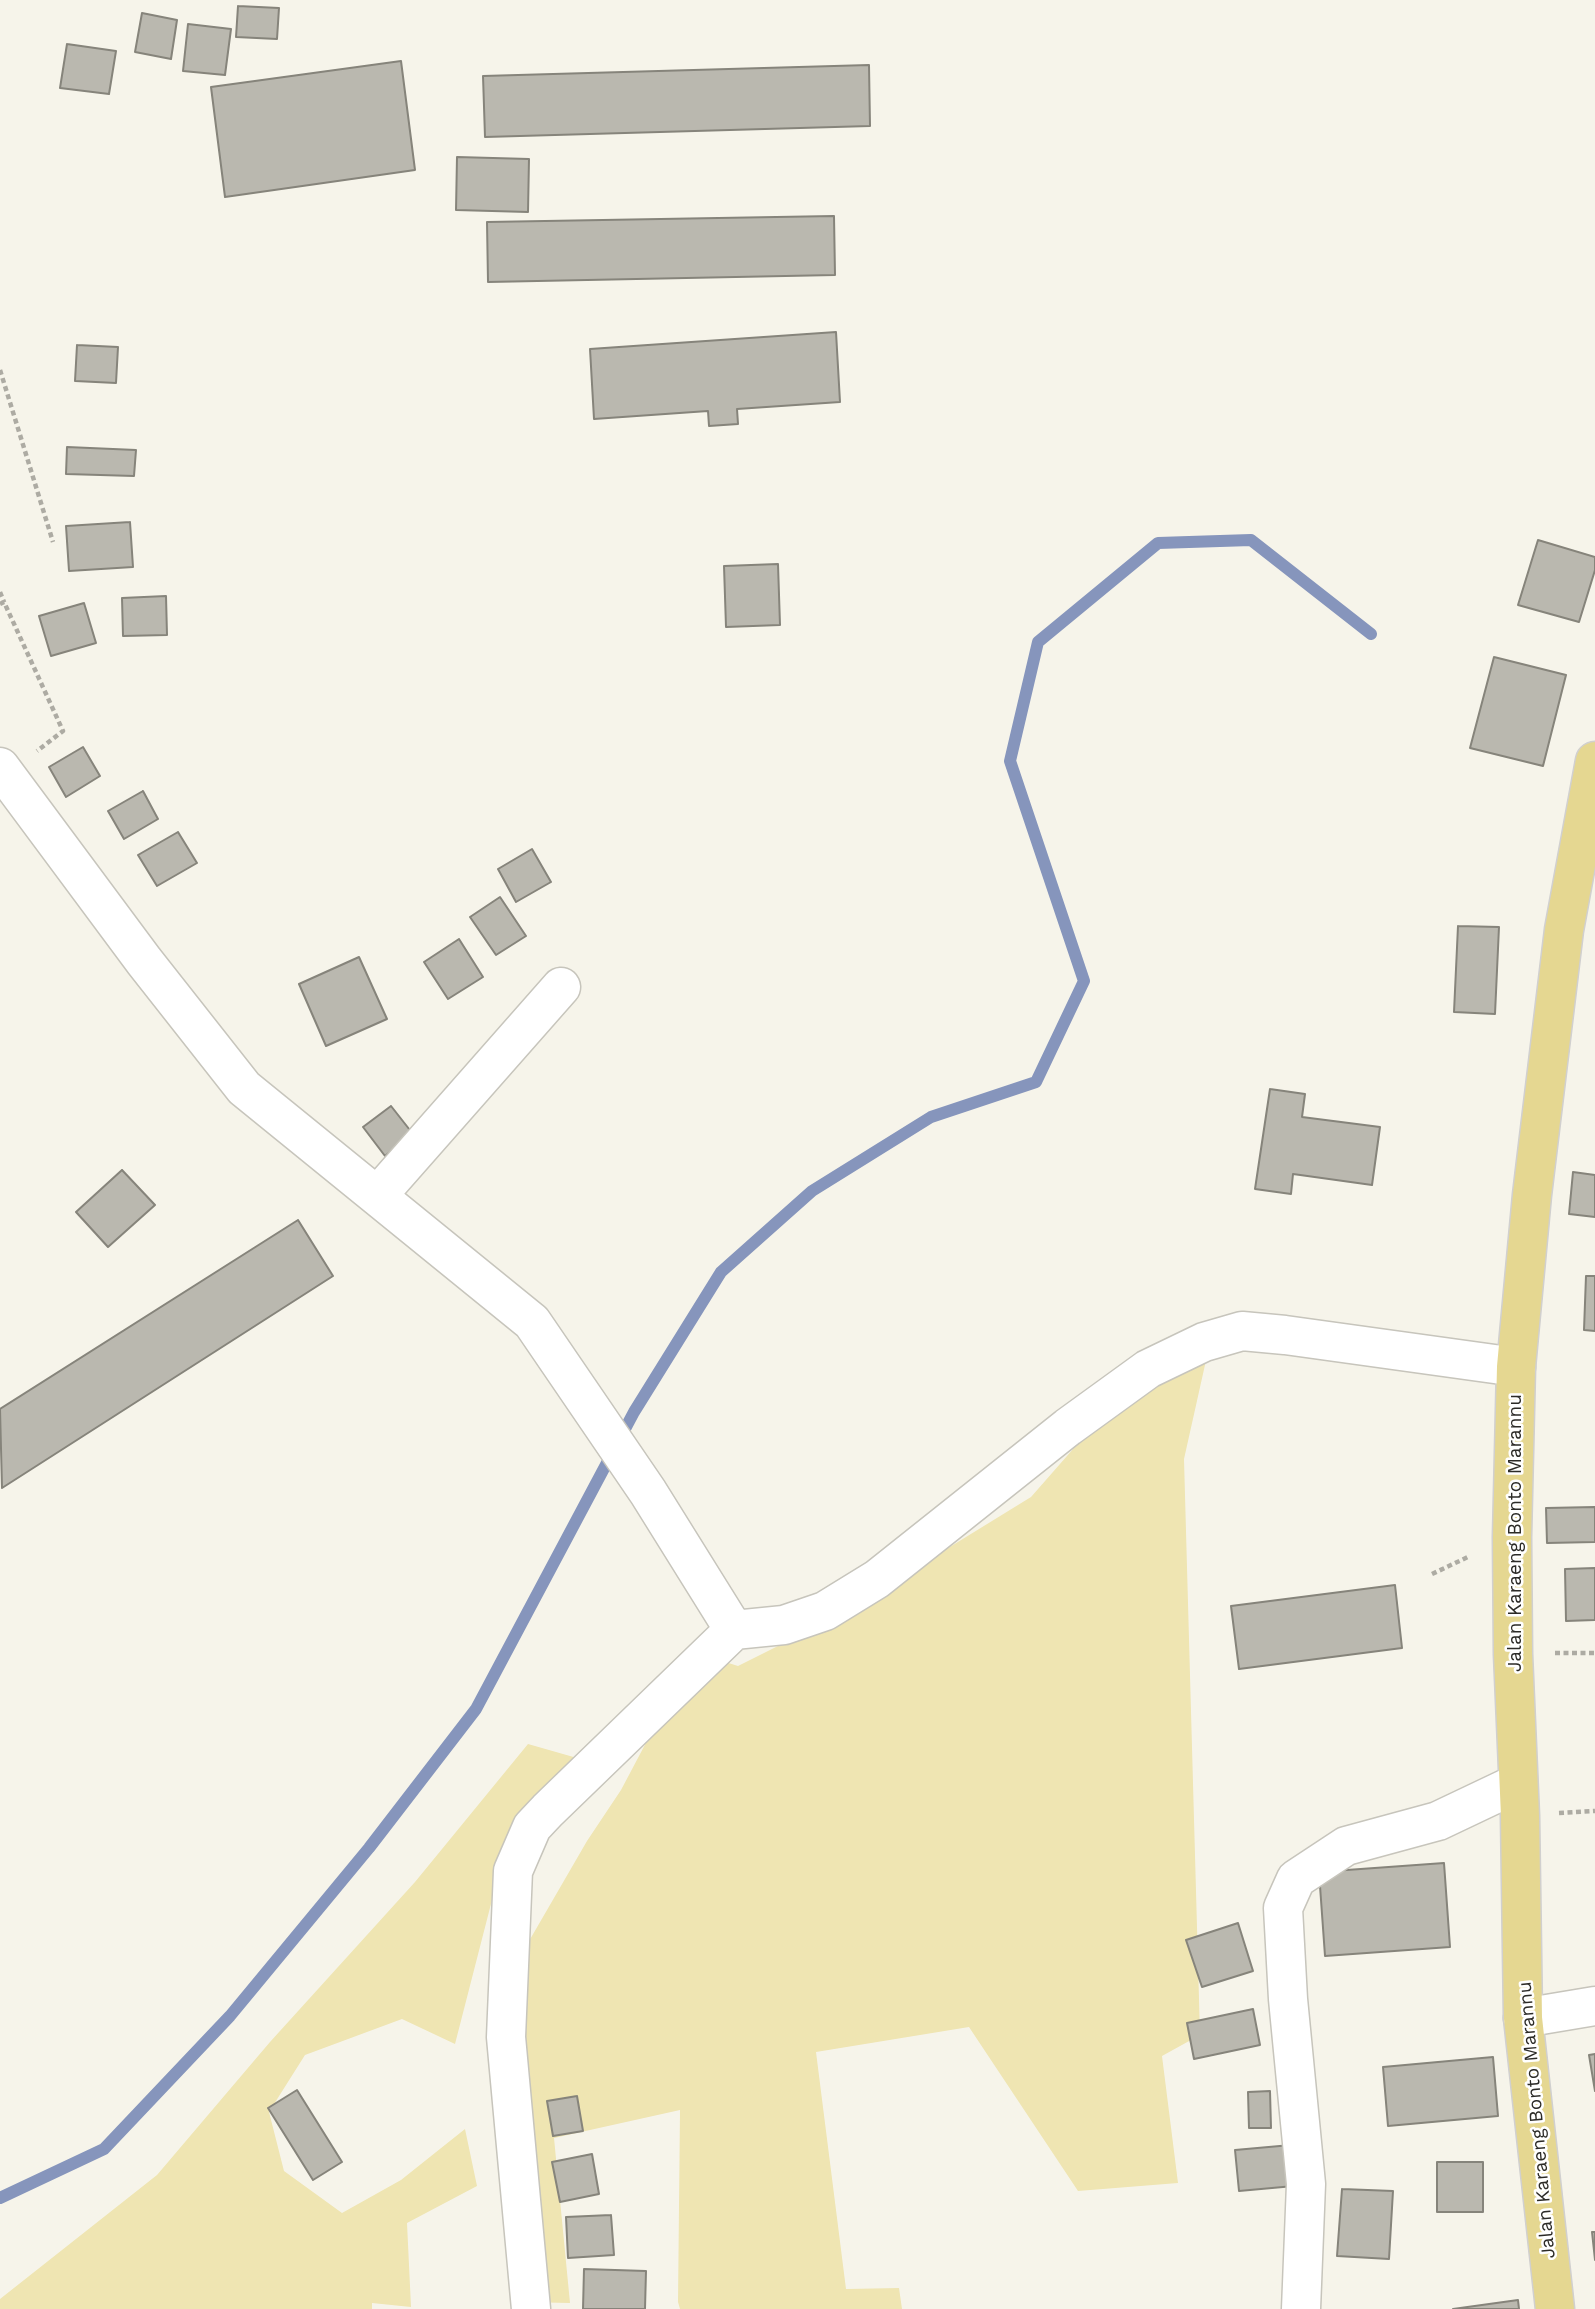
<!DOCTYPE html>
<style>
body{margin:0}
canvas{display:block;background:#f6f4ea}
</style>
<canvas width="1595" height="2309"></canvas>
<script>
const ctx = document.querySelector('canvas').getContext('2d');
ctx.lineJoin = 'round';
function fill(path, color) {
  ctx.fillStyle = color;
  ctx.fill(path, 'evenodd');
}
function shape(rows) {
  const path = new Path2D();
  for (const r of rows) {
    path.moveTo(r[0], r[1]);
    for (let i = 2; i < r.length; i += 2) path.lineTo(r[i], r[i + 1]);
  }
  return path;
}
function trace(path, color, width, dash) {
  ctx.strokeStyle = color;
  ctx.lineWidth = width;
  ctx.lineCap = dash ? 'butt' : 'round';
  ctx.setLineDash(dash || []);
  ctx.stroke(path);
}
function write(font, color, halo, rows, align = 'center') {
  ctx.font = font + ' "Work Sans",sans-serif';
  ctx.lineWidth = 5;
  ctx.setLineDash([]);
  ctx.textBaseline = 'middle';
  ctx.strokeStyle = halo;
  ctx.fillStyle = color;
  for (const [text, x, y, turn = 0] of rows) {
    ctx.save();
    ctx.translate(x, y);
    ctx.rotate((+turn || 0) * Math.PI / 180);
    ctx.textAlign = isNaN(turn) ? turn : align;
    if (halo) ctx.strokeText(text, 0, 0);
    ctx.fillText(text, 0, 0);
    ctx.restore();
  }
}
fill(shape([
 [1211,1338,1184,1459,1200,2035,1162,2056,1178,2183,1078,2191,969,2027,816,2052,846,2289,899,2288,902,2309,680,2309,678,2302,680,2110,554,2138,570,2303,522,2302,525,1948,587,1841,621,1790,666,1705,697,1653,738,1666,836,1617,1031,1497,1117,1399],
 [528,1744,577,1758,492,1900,455,2044,402,2019,305,2055,269,2112,284,2171,342,2213,401,2180,465,2129,477,2186,407,2223,411,2307,372,2303,372,2309,0,2309,0,2299,157,2175,270,2042,415,1882]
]), '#efe5b2');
trace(shape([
 [0,2198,104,2149,230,2016,369,1848,476,1709,634,1412,721,1272,812,1191,931,1117,1036,1082,1084,981,1010,761,1038,642,1158,543,1251,540,1371,634]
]), '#8695bc', 12);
const building = shape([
 [238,6,279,8,277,39,236,37,238,6],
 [142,13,177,20,171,59,135,52,142,13],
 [188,24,231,29,225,75,183,71,188,24],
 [67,44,116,51,109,94,60,88,67,44],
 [401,61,415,170,225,197,211,87,401,61],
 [869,65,870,126,485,137,483,76,869,65],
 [457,157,529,159,528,212,456,210,457,157],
 [834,216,835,275,488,282,487,222,834,216],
 [836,332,840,402,737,409,738,424,709,426,708,411,594,419,590,349,836,332],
 [77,345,118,347,116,383,75,381,77,345],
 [67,447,136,450,134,476,66,474,67,447],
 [130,522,133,567,69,571,66,526,130,522],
 [1538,540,1595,557,1595,570,1579,622,1518,605,1538,540],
 [778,564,780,625,726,627,724,566,778,564],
 [166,596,167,635,123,636,122,598,166,596],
 [84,603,96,643,51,656,39,616,84,603],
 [1494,657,1566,675,1543,766,1470,748,1494,657],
 [83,747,100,776,66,797,49,767,83,747],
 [143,791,158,819,124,839,108,811,143,791],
 [178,832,197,863,157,886,138,855,178,832],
 [532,849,551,882,516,902,498,869,532,849],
 [500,897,526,936,496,955,470,917,500,897],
 [1458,926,1499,927,1495,1014,1454,1012,1458,926],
 [459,939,483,977,448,999,424,962,459,939],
 [359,957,387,1019,326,1046,299,984,359,957],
 [1270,1089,1305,1094,1302,1117,1380,1127,1372,1185,1293,1174,1291,1194,1255,1189,1270,1089],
 [391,1106,413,1134,385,1156,363,1127,391,1106],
 [122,1170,155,1205,108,1247,76,1212,122,1170],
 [1573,1172,1595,1175,1595,1217,1569,1214,1573,1172],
 [298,1220,333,1276,2,1488,0,1409,298,1220],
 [1586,1276,1595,1276,1595,1331,1584,1330,1586,1276],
 [1595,1507,1595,1542,1547,1543,1546,1508,1595,1507],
 [1595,1568,1595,1620,1566,1621,1565,1569,1595,1568],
 [1395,1585,1402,1648,1239,1669,1231,1606,1395,1585],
 [1444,1863,1450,1947,1325,1956,1319,1872,1444,1863],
 [1238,1923,1253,1971,1202,1987,1186,1940,1238,1923],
 [1253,2009,1260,2045,1194,2059,1187,2023,1253,2009],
 [1595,2054,1595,2091,1589,2055,1595,2054],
 [1493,2057,1498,2116,1388,2126,1383,2067,1493,2057],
 [297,2090,342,2162,313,2180,268,2108,297,2090],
 [1270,2091,1271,2128,1249,2128,1248,2092,1270,2091],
 [577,2096,583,2131,553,2136,547,2101,577,2096],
 [1291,2145,1294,2186,1239,2191,1235,2150,1291,2145],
 [592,2154,599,2194,560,2202,552,2162,592,2154],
 [1437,2162,1483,2162,1483,2212,1437,2212,1437,2162],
 [1342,2189,1393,2191,1389,2259,1337,2256,1342,2189],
 [611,2215,614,2255,568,2258,566,2217,611,2215],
 [1592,2232,1595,2232,1595,2260,1592,2232],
 [584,2269,646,2271,645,2309,583,2309,584,2269],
 [1518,2300,1519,2309,1453,2309,1518,2300]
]);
fill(building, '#bab8af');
trace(building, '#86847b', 2);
const minor = shape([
 [0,767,144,961,244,1088,532,1322,648,1492,734,1630],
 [377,1196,561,987],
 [1523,2018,1595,2006],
 [531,2309,506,2037,513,1871,532,1827,548,1810,734,1630,784,1625,825,1611,877,1579,1068,1427,1148,1369,1204,1342,1242,1331,1285,1335,1516,1367],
 [1301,2309,1306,2184,1288,1999,1283,1908,1296,1879,1346,1846,1438,1821,1518,1783]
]);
const primary = shape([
 [1555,2309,1523,2018,1520,1816,1513,1654,1512,1537,1516,1367,1532,1195,1564,930,1595,761]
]);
trace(minor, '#c7c5bc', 41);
trace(primary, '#d1d0cf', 41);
trace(shape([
 [0,370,53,542],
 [0,592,4,602],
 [0,604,4,602,63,731,37,751],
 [1432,1574,1470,1556],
 [1555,1653,1595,1653],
 [1559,1813,1595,1811]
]), '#adaba3', 4.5, [5, 3.5]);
trace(minor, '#fff', 38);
trace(primary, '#e5d791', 38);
write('19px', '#2c2b27', '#fff', [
 ["Jalan Karaeng Bonto Marannu",1515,1533,-90],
 ["Jalan Karaeng Bonto Marannu",1537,2120,-95]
]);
</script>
